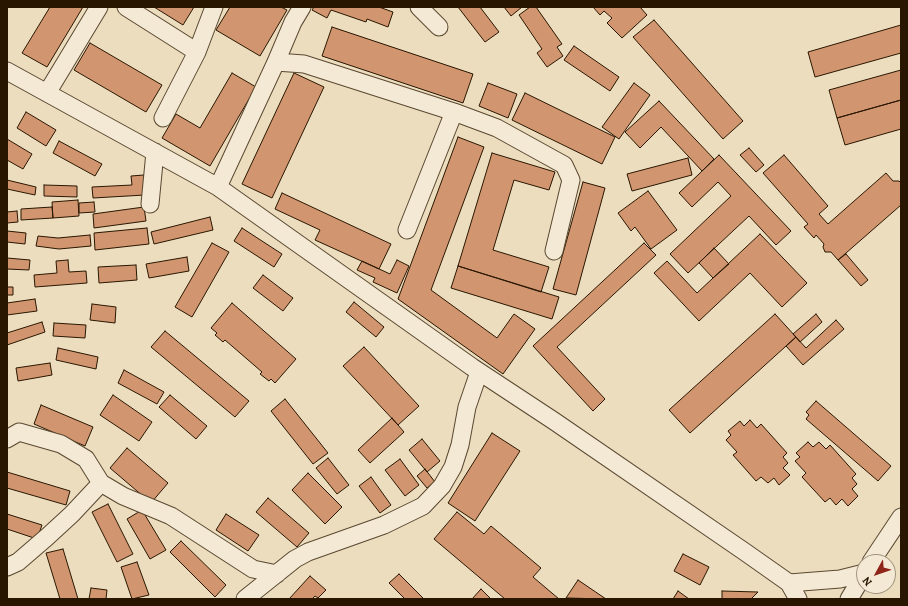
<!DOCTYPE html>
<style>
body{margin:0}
#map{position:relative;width:908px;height:606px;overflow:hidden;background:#ecddbf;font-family:Alegreya,serif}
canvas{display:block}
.frame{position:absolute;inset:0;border:8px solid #291600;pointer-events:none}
.north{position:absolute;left:856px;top:554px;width:40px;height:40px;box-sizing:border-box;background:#f3e9d5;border:1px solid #a29580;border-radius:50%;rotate:230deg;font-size:11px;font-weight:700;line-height:16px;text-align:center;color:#291600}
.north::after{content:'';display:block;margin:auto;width:14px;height:18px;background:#8f2418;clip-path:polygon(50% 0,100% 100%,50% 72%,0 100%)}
</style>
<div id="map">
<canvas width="908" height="606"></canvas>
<div class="frame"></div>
<div class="north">N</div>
</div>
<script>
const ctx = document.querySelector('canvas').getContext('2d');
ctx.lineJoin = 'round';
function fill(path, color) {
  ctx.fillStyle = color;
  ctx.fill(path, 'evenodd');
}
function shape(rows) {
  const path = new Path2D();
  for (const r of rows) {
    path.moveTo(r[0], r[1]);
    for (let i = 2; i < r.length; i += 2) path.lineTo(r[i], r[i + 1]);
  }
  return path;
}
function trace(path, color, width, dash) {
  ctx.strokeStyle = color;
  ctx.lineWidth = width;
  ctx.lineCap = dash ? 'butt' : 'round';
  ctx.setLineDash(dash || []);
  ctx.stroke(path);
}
const building = shape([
 [50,7,83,7,47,67,22,53,50,7],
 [154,7,194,7,183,25,154,7],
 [230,7,281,7,287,10,260,56,216,30,230,7],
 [314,7,379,7,393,12,388,27,367,19,366,22,331,10,327,18,312,10,314,7],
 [458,7,480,7,499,32,485,42,458,7],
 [504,7,522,7,511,16,504,7],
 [530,7,536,7,562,44,557,47,563,56,547,67,537,53,542,49,519,15,530,7],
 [593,7,640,7,647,15,622,38,607,23,612,18,604,11,600,15,593,7],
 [654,20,743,121,723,139,633,37,654,20],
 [901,25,901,53,815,77,808,52,901,25],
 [332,27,473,74,463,103,322,56,332,27],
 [90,43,162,85,146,112,74,70,90,43],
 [574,46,619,77,610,91,564,60,574,46],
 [901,70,901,100,837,118,829,90,901,70],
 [232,73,256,87,210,166,162,138,176,114,200,128,232,73],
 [294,73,324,87,272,198,242,184,294,73],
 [488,83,517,94,508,118,479,106,488,83],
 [634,83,650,95,619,139,602,127,634,83],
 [525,93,615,137,602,164,512,120,525,93],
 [901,100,901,129,845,145,837,118,901,100],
 [659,101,714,159,702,171,661,127,640,148,625,132,659,101],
 [26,112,56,130,46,146,17,128,26,112],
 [458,137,484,147,431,290,497,338,514,314,535,329,503,374,398,299,458,137],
 [7,139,32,154,23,169,7,160,7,139],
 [59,141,102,164,95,176,53,153,59,141],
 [749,148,764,165,756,172,740,155,749,148],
 [492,153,555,172,549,190,514,180,493,250,549,267,541,292,458,266,492,153],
 [719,155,791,231,776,245,749,216,688,273,670,254,731,196,718,182,692,207,679,193,719,155],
 [784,155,828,206,819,214,828,224,886,173,893,181,899,181,901,183,901,205,838,260,831,252,825,252,823,247,824,244,816,235,814,238,804,227,808,224,763,173,784,155],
 [688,158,692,175,632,191,627,174,688,158],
 [144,175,145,195,93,198,92,187,132,185,131,176,144,175],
 [7,180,36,187,35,195,7,189,7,180],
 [583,182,605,188,576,295,553,289,583,182],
 [44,185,77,186,77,197,44,196,44,185],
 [648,191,677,230,651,249,635,227,631,231,618,213,648,191],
 [282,193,391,244,379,269,315,240,320,230,275,209,282,193],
 [78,200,79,216,53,218,52,202,78,200],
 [94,202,95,212,79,213,79,203,94,202],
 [52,207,53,218,21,220,21,209,52,207],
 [144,207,146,221,94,228,93,214,144,207],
 [17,211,18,222,7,223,7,212,17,211],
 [210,217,213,230,154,244,151,232,210,217],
 [147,228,149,244,95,250,94,233,147,228],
 [242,228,282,254,274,267,234,241,242,228],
 [7,231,26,233,25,244,7,242,7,231],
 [760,234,807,283,782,307,750,273,699,321,654,273,667,261,697,293,760,234],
 [90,235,91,246,59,249,36,246,38,236,58,238,90,235],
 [212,243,229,252,192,317,175,307,212,243],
 [644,243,656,255,557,347,605,399,593,411,533,346,644,243],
 [714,248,729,264,713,278,699,263,714,248],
 [846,254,868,280,861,286,838,260,846,254],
 [187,257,189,271,149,278,146,264,187,257],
 [7,258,30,260,29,270,7,269,7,258],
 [68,260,69,272,86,271,87,283,35,287,34,275,57,273,56,261,68,260],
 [397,260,409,266,397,293,373,282,375,278,357,270,362,261,390,274,397,260],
 [136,265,137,280,99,283,98,267,136,265],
 [458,266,559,297,552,319,451,288,458,266],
 [263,275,293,298,283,311,253,288,263,275],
 [7,287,13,287,13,295,7,295,7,287],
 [35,299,37,311,7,315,7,303,35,299],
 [354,302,384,327,376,337,346,312,354,302],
 [232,303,296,359,275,383,271,379,269,381,260,374,262,372,225,340,223,342,215,335,217,333,211,328,232,303],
 [92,304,116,307,115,323,90,320,92,304],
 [775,314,796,337,690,433,669,410,775,314],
 [816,314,822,322,800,342,793,334,816,314],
 [836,320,844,329,803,365,786,346,796,337,806,348,836,320],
 [42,322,45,332,7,345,7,333,42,322],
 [54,323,86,325,85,338,53,336,54,323],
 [165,331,249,401,235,417,151,347,165,331],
 [364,347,419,406,398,425,343,366,364,347],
 [58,348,98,357,96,369,56,360,58,348],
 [50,363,52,375,18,381,16,368,50,363],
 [124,370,164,392,157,404,118,383,124,370],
 [113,395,152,422,139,441,100,415,113,395],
 [170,395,207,426,196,439,159,407,170,395],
 [285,399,328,453,313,464,271,411,285,399],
 [816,401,891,466,878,481,806,419,809,415,806,412,816,401],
 [41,405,93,427,85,446,34,424,41,405],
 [392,418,404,432,370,463,358,450,392,418],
 [750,420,757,428,761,424,787,453,783,457,788,463,783,468,790,475,779,485,774,478,768,483,761,477,756,481,733,455,737,452,726,440,731,435,728,431,740,421,744,426,750,420],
 [492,433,520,451,475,521,448,503,492,433],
 [422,439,440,461,427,472,409,450,422,439],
 [808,442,813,447,819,442,826,449,830,445,856,474,852,478,857,484,852,489,858,496,848,506,842,499,836,505,830,498,825,502,802,477,806,473,795,461,800,457,796,453,808,442],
 [127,448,168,483,151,503,110,468,127,448],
 [328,458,349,485,337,494,316,468,328,458],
 [400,459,419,485,405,496,385,470,400,459],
 [425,469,435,482,427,488,417,476,425,469],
 [7,472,70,491,66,505,7,488,7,472],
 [308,473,342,507,325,524,292,490,308,473],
 [371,477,391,505,380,513,359,486,371,477],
 [268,498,309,533,297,547,256,512,268,498],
 [108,504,133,554,117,562,92,512,108,504],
 [142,510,166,550,150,559,127,519,142,510],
 [457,512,484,534,491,526,541,568,533,577,559,599,505,599,434,539,457,512],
 [7,514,42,525,37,539,7,529,7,514],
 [226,514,259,535,248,551,216,530,226,514],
 [181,541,226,585,215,597,170,552,181,541],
 [63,549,78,599,60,599,46,553,63,549],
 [683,554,709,567,700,585,674,571,683,554],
 [137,562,149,595,132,599,121,567,137,562],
 [399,574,424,599,405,599,389,583,399,574],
 [310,576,326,590,318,598,315,596,312,599,289,599,310,576],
 [578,580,606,599,566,598,578,580],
 [91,588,107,590,106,599,89,599,91,588],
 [481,589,491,599,472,599,481,589],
 [678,591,689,599,673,599,678,591],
 [722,591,758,592,751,599,722,599,722,591]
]);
fill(building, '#d1956f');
trace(building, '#291600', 1);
const minor = shape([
 [126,7,197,52],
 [419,7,439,27],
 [276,62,304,64,454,112,497,128,564,165,571,180,554,251],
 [7,71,218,187,472,367,554,421,745,552,789,583,798,599],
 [47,93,99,7],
 [163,118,197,52,214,7],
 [218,187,276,62,293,22,302,7],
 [150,204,155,152],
 [407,230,454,112],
 [7,439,19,432,61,444,86,459,101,483,72,514,47,537,18,562,7,567],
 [101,483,123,496,171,516,253,569,277,574],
 [871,562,901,517],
 [789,583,840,579,864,573],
 [245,599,295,559,308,552,384,525,423,506,442,486,453,467,460,445,467,407,479,372],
 [849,599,864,574]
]);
trace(minor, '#5a4830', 19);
trace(minor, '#f3e9d5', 17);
</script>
